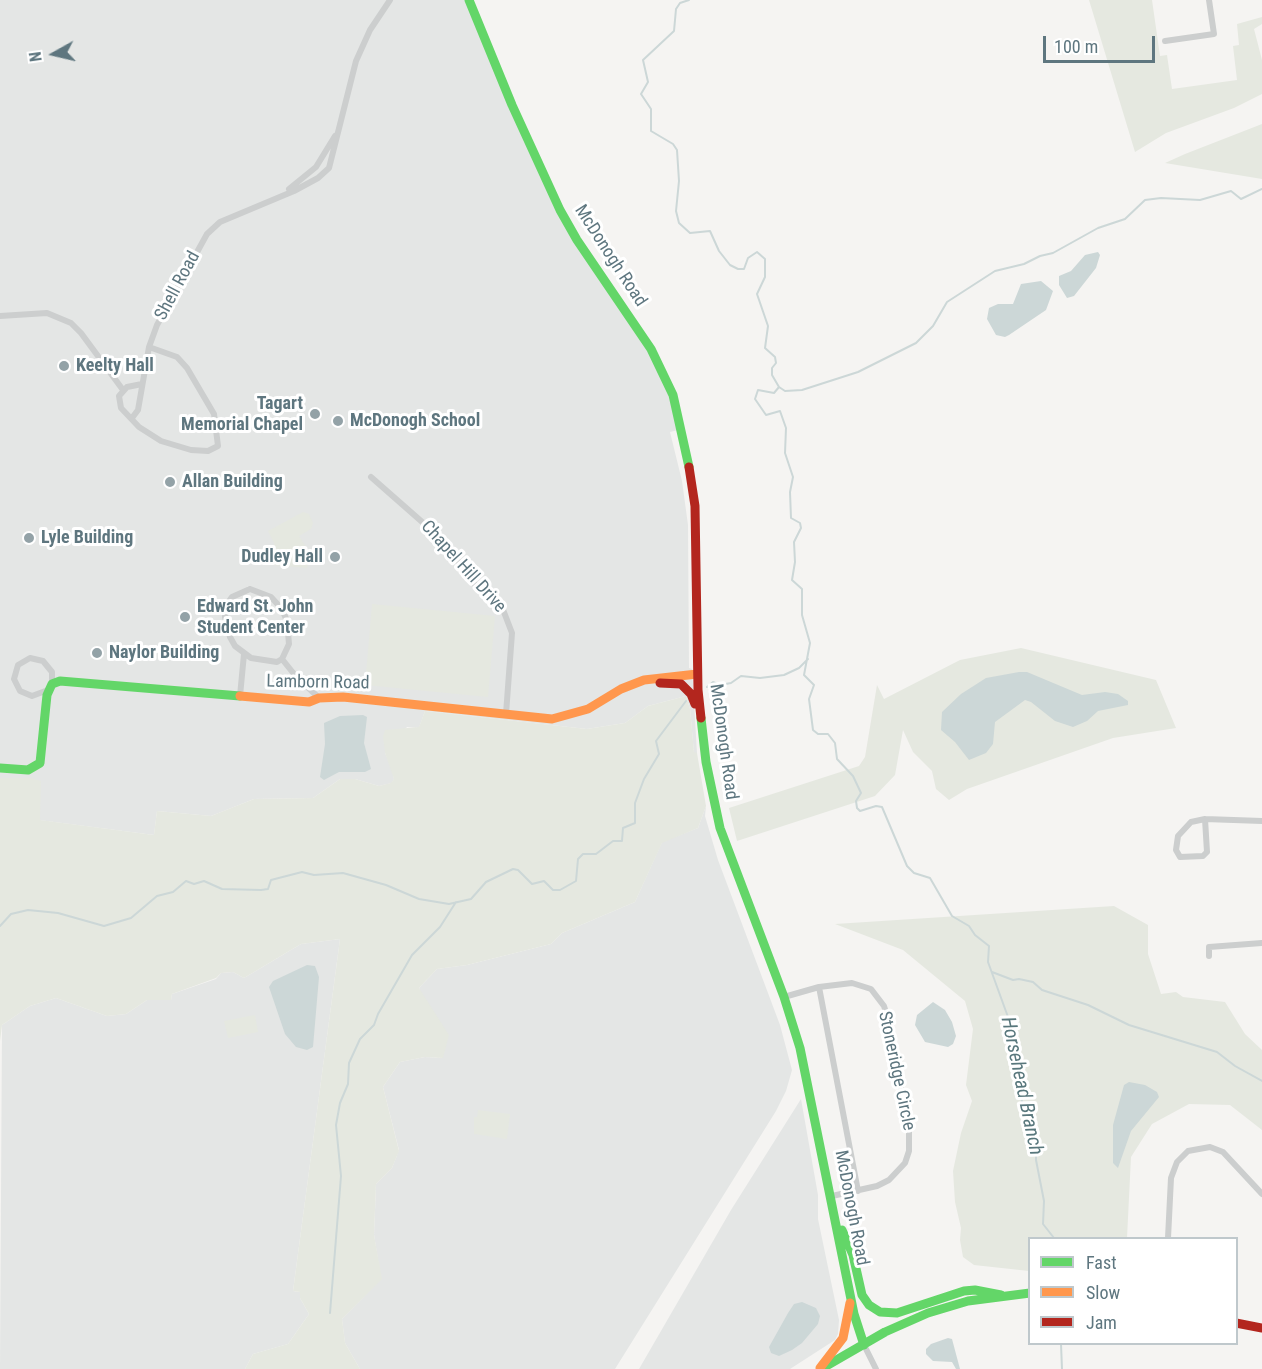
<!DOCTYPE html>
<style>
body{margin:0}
#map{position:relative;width:1262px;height:1369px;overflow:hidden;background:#f5f4f2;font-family:"Roboto Condensed",sans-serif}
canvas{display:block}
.legend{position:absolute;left:1028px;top:1237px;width:210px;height:108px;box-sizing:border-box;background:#fff;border:2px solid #bfc8cc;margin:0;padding:8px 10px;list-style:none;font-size:18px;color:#5e767f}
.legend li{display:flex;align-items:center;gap:12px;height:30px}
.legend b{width:30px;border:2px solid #bfc8cc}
.north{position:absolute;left:24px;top:24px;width:60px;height:60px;-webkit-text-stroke:4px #fff;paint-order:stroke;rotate:262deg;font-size:16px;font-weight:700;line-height:24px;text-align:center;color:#5e767f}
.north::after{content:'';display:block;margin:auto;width:21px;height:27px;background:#5e767f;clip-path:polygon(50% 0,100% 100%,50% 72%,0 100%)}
.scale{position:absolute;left:1043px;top:36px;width:112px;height:27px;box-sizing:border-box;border:3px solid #5e767f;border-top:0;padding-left:8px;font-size:18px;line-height:21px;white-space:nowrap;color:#5e767f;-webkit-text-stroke:4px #fff;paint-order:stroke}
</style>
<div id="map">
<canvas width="1262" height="1369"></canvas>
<ul class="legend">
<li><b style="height:8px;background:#63d668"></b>Fast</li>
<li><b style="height:8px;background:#ff974d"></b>Slow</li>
<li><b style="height:8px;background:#b3261e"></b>Jam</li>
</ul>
<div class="north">N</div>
<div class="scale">100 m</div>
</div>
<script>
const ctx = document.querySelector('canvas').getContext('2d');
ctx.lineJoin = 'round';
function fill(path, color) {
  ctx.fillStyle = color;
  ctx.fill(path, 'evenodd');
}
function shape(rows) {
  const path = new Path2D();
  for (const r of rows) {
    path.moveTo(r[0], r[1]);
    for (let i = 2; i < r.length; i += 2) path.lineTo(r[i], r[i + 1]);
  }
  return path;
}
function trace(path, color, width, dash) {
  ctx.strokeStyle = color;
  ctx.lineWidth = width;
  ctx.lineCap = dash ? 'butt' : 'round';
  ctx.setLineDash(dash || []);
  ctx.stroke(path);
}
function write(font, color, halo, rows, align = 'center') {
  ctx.font = font + ' "Roboto Condensed",sans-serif';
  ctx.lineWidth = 6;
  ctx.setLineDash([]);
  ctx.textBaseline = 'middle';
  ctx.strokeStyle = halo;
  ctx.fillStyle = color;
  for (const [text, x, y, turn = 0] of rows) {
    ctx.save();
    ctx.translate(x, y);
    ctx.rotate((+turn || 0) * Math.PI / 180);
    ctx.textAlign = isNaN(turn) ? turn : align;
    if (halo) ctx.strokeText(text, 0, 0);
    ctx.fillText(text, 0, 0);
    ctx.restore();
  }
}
fill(shape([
 [0,0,466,0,553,205,647,349,663,379,674,412,678,430,670,432,682,481,688,525,689,668,692,669,697,753,694,753,690,709,686,696,648,706,625,723,587,729,425,711,419,728,407,727,385,753,392,769,394,779,392,783,379,786,355,779,340,779,313,798,254,799,211,816,157,811,154,835,39,820,31,778,0,778],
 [706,806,705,816,718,860,780,1025,792,1070,786,1091,776,1111,615,1369,360,1369,345,1343,342,1319,381,1279,374,1235,376,1184,392,1168,399,1150,383,1087,400,1062,425,1057,443,1058,419,988,437,969,467,965,551,944,562,933,635,902,662,842,698,828],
 [340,939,293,1291,300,1292,300,1298,309,1314,288,1344,253,1354,245,1369,0,1369,2,1025,30,1006,56,998,107,1016,126,1014,147,1000,171,1000,172,994,216,979,221,973,233,972,244,978,301,944],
 [801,1099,818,1195,818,1219,839,1320,838,1334,835,1340,790,1369,639,1369,731,1210]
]), '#e4e6e5');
fill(shape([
 [1089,0,1152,0,1160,56,1167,55,1172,89,1237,80,1233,46,1239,45,1237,24,1262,17,1262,24,1254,29,1262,60,1262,94,1234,108,1166,133,1135,152],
 [1262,124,1262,179,1165,163,1185,154],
 [303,512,309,514,313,523,311,529,299,536,310,553,307,568,272,565,274,543,268,531],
 [372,604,495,616,488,697,365,685],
 [1021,648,1156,680,1176,728,1113,738,967,789,949,800,936,789,932,771,913,752,903,730,895,775,875,796,737,841,729,808,859,766,865,757,877,685,884,699,960,660],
 [686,696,690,709,694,752,697,753,706,806,698,828,662,843,635,902,562,933,551,944,467,965,437,969,419,988,449,1035,443,1058,425,1057,400,1062,383,1087,399,1151,392,1168,376,1184,374,1235,382,1279,342,1319,345,1343,360,1369,245,1369,253,1354,288,1344,309,1314,300,1298,300,1292,293,1291,340,939,301,944,244,978,233,972,221,973,216,978,172,994,171,1000,147,1000,126,1014,107,1016,56,998,30,1006,2,1025,0,1041,0,778,31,778,41,781,40,820,154,835,157,811,211,816,254,799,313,798,340,779,355,779,379,786,391,783,394,779,385,753,383,736,385,730,419,727,425,711,587,729,625,723,648,706],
 [1114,906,1148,925,1148,954,1161,994,1176,992,1183,997,1225,1002,1245,1034,1262,1050,1262,1130,1230,1105,1189,1104,1152,1124,1131,1157,1127,1238,1030,1238,1029,1271,974,1265,963,1257,960,1240,961,1228,955,1202,953,1171,961,1133,972,1101,966,1085,973,1029,965,1001,903,950,835,924],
 [255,1015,258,1032,228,1038,224,1021],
 [478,1110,510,1114,507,1139,474,1134,474,1117,477,1117]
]), '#e5e8e0');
fill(shape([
 [1098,252,1100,255,1096,268,1074,296,1067,298,1059,285,1059,276,1071,271,1085,255],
 [1041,281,1053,291,1046,310,1009,335,1005,337,996,335,987,319,989,308,998,304,1013,304,1021,284],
 [1019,672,1027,672,1082,695,1105,692,1118,694,1128,701,1128,705,1098,711,1087,721,1073,727,1055,721,1031,702,1025,700,995,722,993,744,986,753,969,760,955,742,941,730,942,712,961,694,986,678],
 [363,715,367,717,364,743,371,769,365,772,339,772,324,780,320,777,325,744,324,723,340,716],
 [307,965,315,966,319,977,313,1047,307,1050,296,1047,285,1034,269,987,273,981],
 [933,1002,945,1010,952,1022,956,1036,953,1044,948,1047,925,1042,915,1025,917,1015],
 [1129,1082,1145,1085,1157,1092,1159,1097,1131,1131,1118,1168,1113,1163,1113,1125,1124,1085],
 [802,1302,816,1308,820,1316,818,1324,802,1343,792,1350,779,1356,771,1353,769,1347,788,1313,794,1304],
 [948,1338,952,1339,960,1369,956,1369,952,1362,933,1361,926,1354,926,1349,931,1344]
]), '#ccd7d7');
trace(shape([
 [689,0,680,3,676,9,674,31,643,60,648,82,641,94,651,109,651,131,673,144,677,150,679,181,676,211,679,223,690,233,710,231,719,251,730,265,738,269,744,269,748,258,757,252,765,259,765,277,757,294,768,326,765,348,775,357,776,363,772,368,772,375,779,387,774,393,758,390,755,399,766,415,780,411,786,428,785,453,793,477,790,492,791,518,800,523,801,528,794,542,795,562,792,580,802,589,802,615,810,643,804,675,814,685,809,699,813,730,818,734,828,734,835,743,837,759,853,776,861,793,856,801,857,808,860,811,876,806,882,807,907,866,914,873,930,878,952,916,969,926,975,935,989,946,988,962,1008,1017,1012,1050,1018,1062,1023,1112,1036,1143,1036,1160,1044,1201,1043,1224,1054,1238],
 [779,387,785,391,802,390,858,372,916,343,933,326,947,302,995,271,1024,264,1040,256,1053,253,1098,228,1125,219,1145,200,1161,198,1200,200,1231,191,1241,199,1262,189],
 [707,687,713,682,720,685,731,683,741,676,760,678,784,675,799,668,808,659],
 [0,926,11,914,28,910,58,913,104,926,131,918,157,896,173,892,186,881,194,884,204,881,222,889,261,890,268,889,271,880,302,872,314,875,343,873,386,885,419,899,449,904,471,899,486,882,513,869,518,870,532,884,544,881,553,890,560,890,576,881,578,859,583,854,596,854,613,841,622,841,623,828,635,823,635,803,644,779,659,754,656,741,686,701],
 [992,972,1013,980,1019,979,1033,982,1042,990,1088,1005,1129,1025,1217,1052,1235,1066,1262,1081],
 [330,1313,341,1176,336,1125,340,1103,348,1084,349,1063,360,1039,374,1025,378,1014,412,955,440,927,456,902],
 [1061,1344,1062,1369]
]), '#ccd7d7', 2);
trace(shape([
 [1165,41,1214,34,1209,0],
 [289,189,316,167,335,136],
 [0,316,47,313,71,323,81,333,123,390],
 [142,384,127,387,119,396,121,408,139,427,161,441,191,450,208,451,218,446,214,414,187,368,177,357,149,347],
 [132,418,138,410,149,347,157,325,207,234,220,222,294,191,318,178,329,168,356,61,370,30,390,0],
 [371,477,429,528,449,549,479,590,502,607,512,633,506,714],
 [250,589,271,597,282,609,287,621,289,644,282,659,277,662,251,658,235,646,230,637,225,617,227,604,232,597,250,589],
 [282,659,294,674,319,698],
 [48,690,32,696,20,691,14,679,18,665,30,658,43,661,52,672,52,684],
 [240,696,244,654],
 [1205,819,1207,852,1203,856,1180,857,1176,850,1178,836,1191,822,1205,819,1262,821],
 [1209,956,1209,947,1262,943],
 [819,987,858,1191],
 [784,997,819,987,852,983,871,989,884,1006,887,1016,909,1130,909,1151,905,1163,889,1180,877,1186,832,1196],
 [1168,1238,1171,1178,1177,1162,1188,1151,1210,1147,1223,1152,1262,1194],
 [864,1345,876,1369]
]), '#cccece', 6);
trace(shape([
 [469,0,512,105,560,210,577,240,651,349,673,395,689,467],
 [701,718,706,762,720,828,784,997,800,1048,854,1314,864,1345],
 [0,768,28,770,40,763,47,695,52,684,60,681,240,696],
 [842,1230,853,1255,862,1295,869,1305,880,1312,897,1313,964,1291,975,1290,1001,1295],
 [821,1369,885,1332,928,1313,968,1301,1030,1293]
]), '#63d668', 9);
trace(shape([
 [240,696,309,702,319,698,343,697,552,719,588,709,621,689,644,680,697,674],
 [820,1368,843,1338,850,1303]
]), '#ff974d', 9);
trace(shape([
 [689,467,695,506,698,690,701,718],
 [660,683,681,684,691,694,695,704],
 [1236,1323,1262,1328]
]), '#b3261e', 9);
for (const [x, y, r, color] of [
 [64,366,6,"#93a2a7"],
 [315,414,6,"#93a2a7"],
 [338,421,6,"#93a2a7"],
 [170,482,6,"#93a2a7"],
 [29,538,6,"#93a2a7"],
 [335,557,6,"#93a2a7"],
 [185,617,6,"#93a2a7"],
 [97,653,6,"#93a2a7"]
]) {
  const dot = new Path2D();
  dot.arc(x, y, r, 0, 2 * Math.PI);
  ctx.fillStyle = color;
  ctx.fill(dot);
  trace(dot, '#fff', 2);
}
write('18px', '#5e767f', '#fff', [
 ["McDonogh Road",610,256,57],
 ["Shell Road",178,286,-62],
 ["Chapel Hill Drive",463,567,48],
 ["Lamborn Road",318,683,1],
 ["McDonogh Road",723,742,82],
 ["Stoneridge Circle",896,1071,78],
 ["McDonogh Road",851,1208,79]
]);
write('bold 18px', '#5e767f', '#fff', [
 ["Keelty Hall",76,366],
 ["Tagart",303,404,"right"],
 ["Memorial Chapel",303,425,"right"],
 ["McDonogh School",350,421],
 ["Allan Building",182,482],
 ["Lyle Building",41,538],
 ["Dudley Hall",323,557,"right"],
 ["Edward St. John",197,607],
 ["Student Center",197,628],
 ["Naylor Building",109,653]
], 'left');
write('italic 20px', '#58777c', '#fff', [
 ["Horsehead Branch",1021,1086,78]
]);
</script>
